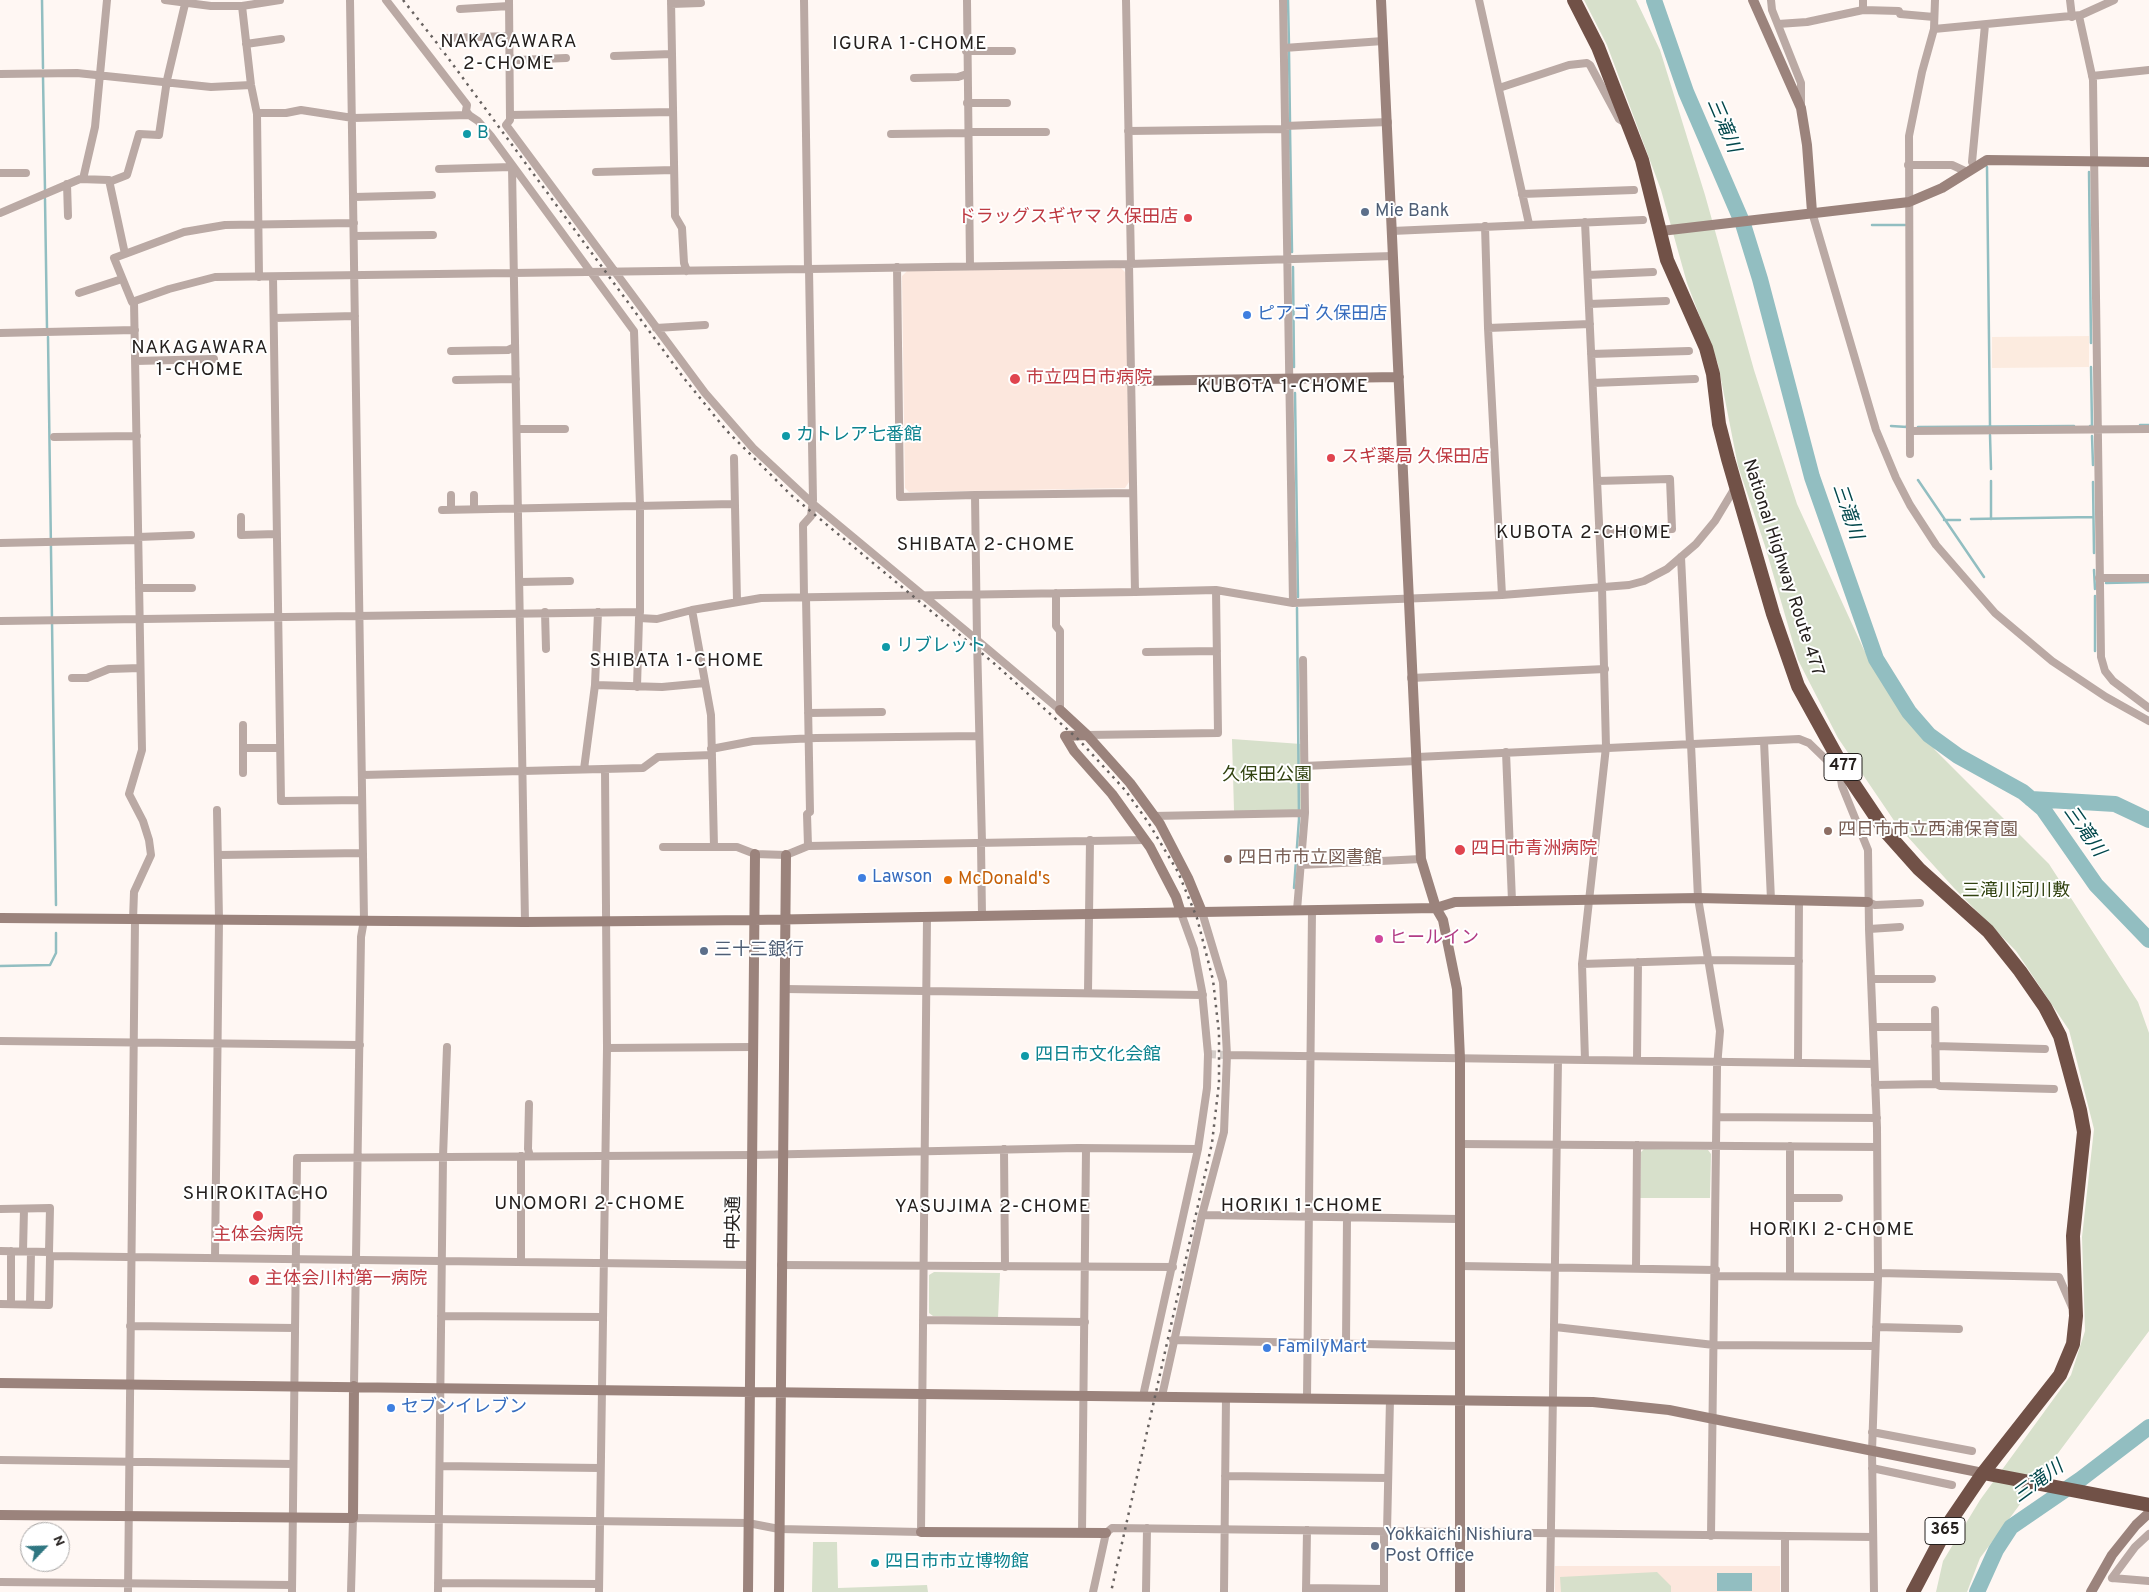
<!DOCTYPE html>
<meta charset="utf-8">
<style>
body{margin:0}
#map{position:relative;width:2149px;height:1592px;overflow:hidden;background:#fff7f3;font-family:Overpass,sans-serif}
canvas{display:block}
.north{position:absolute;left:20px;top:1522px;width:50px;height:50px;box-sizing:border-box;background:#fff;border:1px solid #a8a6a5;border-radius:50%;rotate:66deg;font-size:14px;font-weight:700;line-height:20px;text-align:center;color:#25201e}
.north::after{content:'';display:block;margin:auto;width:18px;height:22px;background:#2f7681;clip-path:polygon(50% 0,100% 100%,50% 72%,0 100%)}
</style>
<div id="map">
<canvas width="2149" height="1592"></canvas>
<div class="north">N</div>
</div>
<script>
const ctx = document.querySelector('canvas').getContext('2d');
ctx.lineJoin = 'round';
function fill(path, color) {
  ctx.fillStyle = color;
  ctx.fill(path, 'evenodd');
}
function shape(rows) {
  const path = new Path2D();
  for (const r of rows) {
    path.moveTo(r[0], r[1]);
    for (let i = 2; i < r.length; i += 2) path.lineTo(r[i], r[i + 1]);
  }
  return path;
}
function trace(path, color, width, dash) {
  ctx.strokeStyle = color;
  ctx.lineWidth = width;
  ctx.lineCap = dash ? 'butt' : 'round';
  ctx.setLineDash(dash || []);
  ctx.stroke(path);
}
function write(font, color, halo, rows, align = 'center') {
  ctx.font = font + ' Overpass,"Noto Sans JP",sans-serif';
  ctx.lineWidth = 4;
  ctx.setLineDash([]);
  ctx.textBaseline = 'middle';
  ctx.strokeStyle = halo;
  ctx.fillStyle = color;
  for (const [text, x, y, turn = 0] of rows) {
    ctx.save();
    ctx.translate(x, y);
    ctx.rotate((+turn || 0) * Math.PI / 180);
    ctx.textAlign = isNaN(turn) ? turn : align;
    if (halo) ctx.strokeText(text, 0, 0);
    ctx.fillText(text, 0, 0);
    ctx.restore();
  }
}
fill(shape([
 [2089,336,2089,367,1992,368,1992,337]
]), '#fcebdf');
fill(shape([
 [1121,268,1126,273,1129,482,1125,488,909,492,905,488,902,276,907,271],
 [1555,1566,1780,1566,1780,1592,1555,1592]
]), '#fce7dd');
fill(shape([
 [1584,0,1636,0,1660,50,1705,195,1754,370,1797,504,1864,650,1935,750,2049,864,2138,1002,2149,1033,2149,1331,1980,1558,1967,1592,1936,1592,1943,1561,1980,1500,2071,1375,2085,1331,2082,1237,2094,1129,2069,1030,2016,951,1954,888,1897,825,1838,738,1798,660,1765,546,1738,466,1718,364,1687,283,1661,190,1607,45],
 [1232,739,1301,744,1302,809,1297,811,1234,811],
 [1644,1149,1708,1150,1711,1154,1710,1198,1640,1198,1641,1152],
 [934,1272,1000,1273,998,1318,933,1316,929,1313,929,1275],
 [813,1542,837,1542,838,1588,927,1585,928,1592,812,1592],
 [1657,1572,1671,1586,1671,1592,1561,1592,1560,1577]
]), '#d7e0cb');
fill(shape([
 [1717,1573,1752,1573,1752,1591,1717,1591]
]), '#92bec1');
trace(shape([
 [42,0,43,68],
 [1288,0,1289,45],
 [1289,52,1290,122],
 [43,77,45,190],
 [1290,129,1292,252],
 [1987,167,1990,426],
 [2089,172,2091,343],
 [45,199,47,328],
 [1872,225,1905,225],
 [1293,267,1294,367],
 [48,337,56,905],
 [1295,393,1298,597],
 [2140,425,2149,425],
 [1891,426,1907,427,1907,425],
 [2090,426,2092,426,2091,367],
 [1918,427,2074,426],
 [1990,435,1991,469],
 [2092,436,2093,465],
 [1918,480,1984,577],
 [1991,481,1991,519],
 [2093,482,2094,553],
 [1971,519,2093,517],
 [1944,520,1960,520],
 [2094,570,2095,589],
 [2106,583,2149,582],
 [2095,596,2095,651],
 [1294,888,1299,819,1297,608],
 [0,966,50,965,56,953,56,933]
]), '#92bec1', 2.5);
trace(shape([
 [1654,0,1686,92,1743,224,1760,279,1812,477,1876,659,1909,712,1929,735,1958,756,2023,792,2043,809,2096,885,2149,940],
 [2031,799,2115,804,2149,820],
 [1977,1592,1996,1550,2011,1527,2081,1479,2149,1427]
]), '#92bec1', 16);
trace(shape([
 [1208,1054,1227,1055]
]), '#d3ccc8', 8, [8, 4]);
trace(shape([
 [165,0,211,6,242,6,280,0],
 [350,0,364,920,361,937,354,1386],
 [386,0,467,105,466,111,469,115,478,121,491,136,634,331,640,506,640,612],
 [509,0,510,120,506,125,705,393,753,448,812,503,977,640,982,843],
 [671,0,675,216,682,228,684,263,687,271],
 [804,0,808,269],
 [967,0,970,266],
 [1126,0,1131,264],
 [1283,0,1293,603],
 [1479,0,1529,224],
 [1771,0,1772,10,1801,83,1801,107],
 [2070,0,2072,17],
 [671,4,701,3],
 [242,6,251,85,257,114,259,277],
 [460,9,509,6],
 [1863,10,1863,0],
 [2079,16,2093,80,2101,657,2105,671,2113,681,2149,708],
 [1778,24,1807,22,1863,10,1899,11,1900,14,1934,17],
 [1934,29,2081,15,2114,0],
 [445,38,510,36],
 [246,44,281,39],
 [1284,48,1383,41],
 [966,51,1012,51],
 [614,56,672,54],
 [511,58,518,60,566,58],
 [0,74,77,73,211,87,251,85],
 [2092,76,2149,70],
 [914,78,958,77,967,74],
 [1499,88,1569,65,1587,63,1590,65,1619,119,1624,122],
 [967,103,1007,103],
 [257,113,286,113,301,110,353,118,469,115],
 [510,115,673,112],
 [1285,126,1388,122],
 [1128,131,1285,129],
 [968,132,1046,132],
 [891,134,968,133],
 [1908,165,1952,165,1965,171],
 [1975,166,1972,162,1985,25],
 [512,167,525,922],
 [439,169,512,167],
 [596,172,674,170],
 [0,173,26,173],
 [83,179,95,127,107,0],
 [109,182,127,175,139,134,159,135,167,80,185,4],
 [67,184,68,216],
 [1522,194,1634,190],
 [354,197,432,195],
 [1812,212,1876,430,1896,478,1910,505,1936,545,1995,613,2052,661,2106,697,2149,721],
 [0,213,80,179,109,180,125,254,114,258,132,302,169,289,215,277,809,269],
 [1485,226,1488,328,1502,595],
 [1392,231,1643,220],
 [354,236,433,235],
 [125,254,184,232,225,225,354,223],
 [1129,264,1393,256],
 [897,267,900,497,975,495,977,640,1060,710,1060,631,1056,626,1056,593],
 [1588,275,1653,272],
 [273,277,281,801,362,800],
 [79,293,122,279],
 [1589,304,1666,301],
 [274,318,355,316],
 [656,328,705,325],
 [1488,328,1590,324],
 [0,333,135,330],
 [451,351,508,350,515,347],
 [1591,354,1689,351],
 [136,361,214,359],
 [456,380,516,379],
 [1593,383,1695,379],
 [517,429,565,429],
 [1911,431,2149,429],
 [54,437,137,436],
 [1910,454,1909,136,1922,72,1934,29,1935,0],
 [734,458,737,602],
 [1597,481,1670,479,1672,529,1611,532,1599,529],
 [474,495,474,509],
 [975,495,1133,493],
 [442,510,734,504],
 [451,510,451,495],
 [241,517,241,535,277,534],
 [138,537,191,535],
 [0,543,138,540],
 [1681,557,1690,744],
 [2099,578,2149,578],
 [520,582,570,581],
 [139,588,192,588],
 [1135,592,1216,590,1293,603,1502,595,1629,585,1644,581,1667,569,1696,544,1715,521,1736,486],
 [806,597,810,812,807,814,808,846],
 [692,610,711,715,714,847,737,847,755,854,786,855,808,846,1145,840],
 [545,612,546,649],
 [0,621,640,612,639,618,657,619,692,610,761,598,1135,592,1129,264,809,269,813,500,811,516,803,525,804,597],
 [1146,652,1217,651],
 [72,678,87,678,109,669,140,668],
 [1411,678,1605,669],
 [595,685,662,687,705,683],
 [637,687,639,618],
 [808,713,882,712],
 [243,725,243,773],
 [1087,735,1218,733,1216,590],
 [1764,741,1771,900],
 [1691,744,1698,898,1720,1031,1717,1067,1711,1536],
 [243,748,280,748],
 [711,749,753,741,816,738,979,736],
 [1506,752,1512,901],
 [1417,757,1799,739,1809,743,1840,773],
 [1304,766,1417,761],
 [584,769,595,685,598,612],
 [1845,771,1840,773,1842,786,1868,850,1869,929,1877,1128,1878,1277,1872,1451,1874,1592],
 [362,775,643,768,658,757,712,755],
 [1153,816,1305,813],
 [981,844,982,916],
 [663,847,714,847],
 [218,855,363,853],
 [1301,865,1421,859],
 [1868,902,1875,905,1920,903],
 [1297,910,1305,813,1303,660],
 [133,920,134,892,151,855,149,840,143,821,129,794,142,750,134,301],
 [1869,929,1900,927],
 [1582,964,1708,960,1799,961],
 [1871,979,1932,979],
 [785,989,1203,995],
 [1088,992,1090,840],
 [1873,1027,1935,1027],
 [0,1041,360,1045],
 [1935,1046,2045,1049],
 [607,1048,753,1047],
 [1227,1055,1874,1064],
 [1585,1060,1582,964,1606,747,1602,587,1585,222],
 [1637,1060,1638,962],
 [1798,1062,1799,900],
 [1936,1084,1940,1086,2054,1089],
 [1875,1085,1936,1084,1935,1010],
 [529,1104,528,1149,530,1156],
 [1717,1117,1877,1118],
 [1460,1144,1877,1147],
 [1004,1149,1005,1267],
 [1790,1198,1839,1198],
 [0,1209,50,1208,49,1252],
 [1202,1215,1459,1219],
 [0,1251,49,1252,50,1256,751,1265],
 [23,1251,24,1209],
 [215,1258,219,920,217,810],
 [521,1262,521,1156],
 [781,1265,1173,1267],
 [1459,1266,1716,1270],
 [1636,1268,1637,1145],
 [1878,1273,2059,1277,2072,1307],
 [1790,1275,1790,1146],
 [1716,1276,1878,1277],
 [0,1304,49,1305,50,1256],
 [11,1304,11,1251],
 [30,1304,31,1252],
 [441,1316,602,1317],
 [923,1320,1085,1322],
 [130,1326,295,1328],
 [1555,1327,1714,1345,1875,1346],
 [1876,1327,1959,1329],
 [1173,1340,1459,1346],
 [1346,1344,1347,1217],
 [1143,1396,1198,1149,1207,1088,1208,1054,1202,991,1194,949,1181,913],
 [1162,1396,1202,1215,1224,1132,1227,1055,1223,982,1202,912],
 [1307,1398,1312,910],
 [1872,1432,1972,1451],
 [0,1460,293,1464],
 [441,1466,600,1468],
 [1872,1468,1952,1485],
 [1225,1476,1388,1478],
 [1387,1532,1390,1399],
 [1082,1533,1086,1149],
 [2112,1578,2135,1547,2149,1534],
 [2112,1578,2149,1581],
 [0,1582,292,1585],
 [438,1583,599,1584],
 [1306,1588,1384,1589],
 [1306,1591,1307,1530],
 [128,1592,135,920],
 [292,1592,297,1158,752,1155,1078,1148,1198,1149],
 [351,1592,353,1518,748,1523,779,1529,921,1532,927,917],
 [438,1592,443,1157,447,1047],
 [599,1592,607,1048,605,769],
 [1093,1592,1106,1533,1112,1528,1873,1537],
 [1146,1592,1147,1528],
 [1224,1592,1226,1397],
 [1384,1592,1384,1532],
 [1550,1592,1558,1060],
 [1785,1592,1785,1536]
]), '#baa9a4', 8);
trace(shape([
 [1381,0,1421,859,1436,908,1443,920,1457,989,1460,1059,1460,1592],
 [1753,0,1801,108,1807,145,1812,212],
 [1661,231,1909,202,1942,188,1987,160,2149,162],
 [1130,381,1399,377],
 [1060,710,1087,735,1130,783,1160,824,1188,878,1202,912,1436,908,1455,902,1698,898,1868,902],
 [1087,735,1065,736,1074,751,1112,794,1150,847,1176,897,1181,913],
 [0,918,525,922,754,920,1202,912],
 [0,1383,1593,1402,1669,1410,1983,1473],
 [0,1515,353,1518,354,1386],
 [921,1532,1106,1533],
 [748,1592,755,854],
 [779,1592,786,855],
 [2091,1592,2112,1555,2136,1525,2149,1513]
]), '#9b837c', 10);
trace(shape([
 [1574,0,1598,47,1642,160,1667,260,1706,348,1713,374,1719,424,1728,459,1773,614,1798,686,1845,771,1886,832,1919,869,1988,931,2020,971,2045,1007,2060,1036,2080,1110,2084,1132,2073,1236,2076,1316,2073,1344,2060,1375,1983,1473,1951,1520,1913,1592],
 [1983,1473,2149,1505]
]), '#715147', 14);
trace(shape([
 [403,0,440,47,683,377,726,430,791,495,996,665,1079,740,1125,790,1148,822,1178,872,1197,918,1213,980,1219,1033,1219,1083,1212,1143,1111,1592]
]), '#686260', 2.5, [2.5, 5]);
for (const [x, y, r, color] of [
 [467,134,5,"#0f9aa8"],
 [1365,212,5,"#5c6f8a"],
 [1188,218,5,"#e0444e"],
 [1247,315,5,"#3f7fe0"],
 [1015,379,6,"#e0444e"],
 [786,436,5,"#0f9aa8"],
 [1331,458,5,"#e0444e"],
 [886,647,5,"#0f9aa8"],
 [1828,831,5,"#8d6e63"],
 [1460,850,6,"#e0444e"],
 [1228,859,5,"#8d6e63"],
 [862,878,5,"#3f7fe0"],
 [948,880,5,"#e8710a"],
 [1379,939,5,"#d1479c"],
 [704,951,5,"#5c6f8a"],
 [1025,1056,5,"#0f9aa8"],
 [258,1216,6,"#e0444e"],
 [254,1280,6,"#e0444e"],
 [1267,1348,5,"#3f7fe0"],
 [391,1408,5,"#3f7fe0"],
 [1375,1546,5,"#5c6f8a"],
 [875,1563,5,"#0f9aa8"]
]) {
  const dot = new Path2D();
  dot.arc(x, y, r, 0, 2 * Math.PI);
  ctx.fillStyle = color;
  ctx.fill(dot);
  trace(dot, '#fff', 2);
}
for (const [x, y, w] of [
 [1843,767,38],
 [1945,1531,40]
]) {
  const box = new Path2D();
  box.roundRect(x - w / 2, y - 13.5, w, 27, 4);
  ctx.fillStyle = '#fff';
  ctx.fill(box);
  trace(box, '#25201e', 1);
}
write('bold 16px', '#25201e', null, [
 ["477",1843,767],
 ["365",1945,1531]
]);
write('18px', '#0d838f', '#fff', [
 ["B",477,134],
 ["カトレア七番館",796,436],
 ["リブレット",896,647],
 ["四日市文化会館",1035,1056],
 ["四日市市立博物館",885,1563]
], 'left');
write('18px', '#4e5e75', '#fff', [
 ["Mie Bank",1375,212],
 ["三十三銀行",714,951],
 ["Yokkaichi Nishiura",1385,1536],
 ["Post Office",1385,1557]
], 'left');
write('18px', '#be3a42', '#fff', [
 ["ドラッグスギヤマ 久保田店",1178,218,"right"],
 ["市立四日市病院",1026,379],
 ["スギ薬局 久保田店",1341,458],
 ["四日市青洲病院",1471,850],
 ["主体会病院",258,1236,"center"],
 ["主体会川村第一病院",265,1280]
], 'left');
write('18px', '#366cbe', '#fff', [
 ["ピアゴ 久保田店",1257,315],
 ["Lawson",872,878],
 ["FamilyMart",1277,1348],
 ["セブンイレブン",401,1408]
], 'left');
write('18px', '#25201e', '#fff', [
 ["National Highway Route 477",1782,568,72],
 ["中央通",735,1223,-89]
]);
write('18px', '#314210', '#fff', [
 ["久保田公園",1267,776],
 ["三滝川河川敷",2016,892]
]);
write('18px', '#785e54', '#fff', [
 ["四日市市立西浦保育園",1838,831],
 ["四日市市立図書館",1238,859]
], 'left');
write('18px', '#c56008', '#fff', [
 ["McDonald's",958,880]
], 'left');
write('18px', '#b23c85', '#fff', [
 ["ヒールイン",1389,939]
], 'left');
ctx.letterSpacing = '1px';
write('19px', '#25201e', '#fff', [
 ["NAKAGAWARA",509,43],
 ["2-CHOME",509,65],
 ["IGURA 1-CHOME",910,45],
 ["NAKAGAWARA",200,349],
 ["1-CHOME",200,371],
 ["KUBOTA 1-CHOME",1283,388],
 ["KUBOTA 2-CHOME",1584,534],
 ["SHIBATA 2-CHOME",986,546],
 ["SHIBATA 1-CHOME",677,662],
 ["SHIROKITACHO",256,1195],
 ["UNOMORI 2-CHOME",590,1205],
 ["HORIKI 1-CHOME",1302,1207],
 ["YASUJIMA 2-CHOME",993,1208],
 ["HORIKI 2-CHOME",1832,1231]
]);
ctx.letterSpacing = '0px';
write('italic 19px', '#03484c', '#fff', [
 ["三滝川",1722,126,67],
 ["三滝川",1846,512,71],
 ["三滝川",2083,832,55],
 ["三滝川",2039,1483,-36]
]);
</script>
